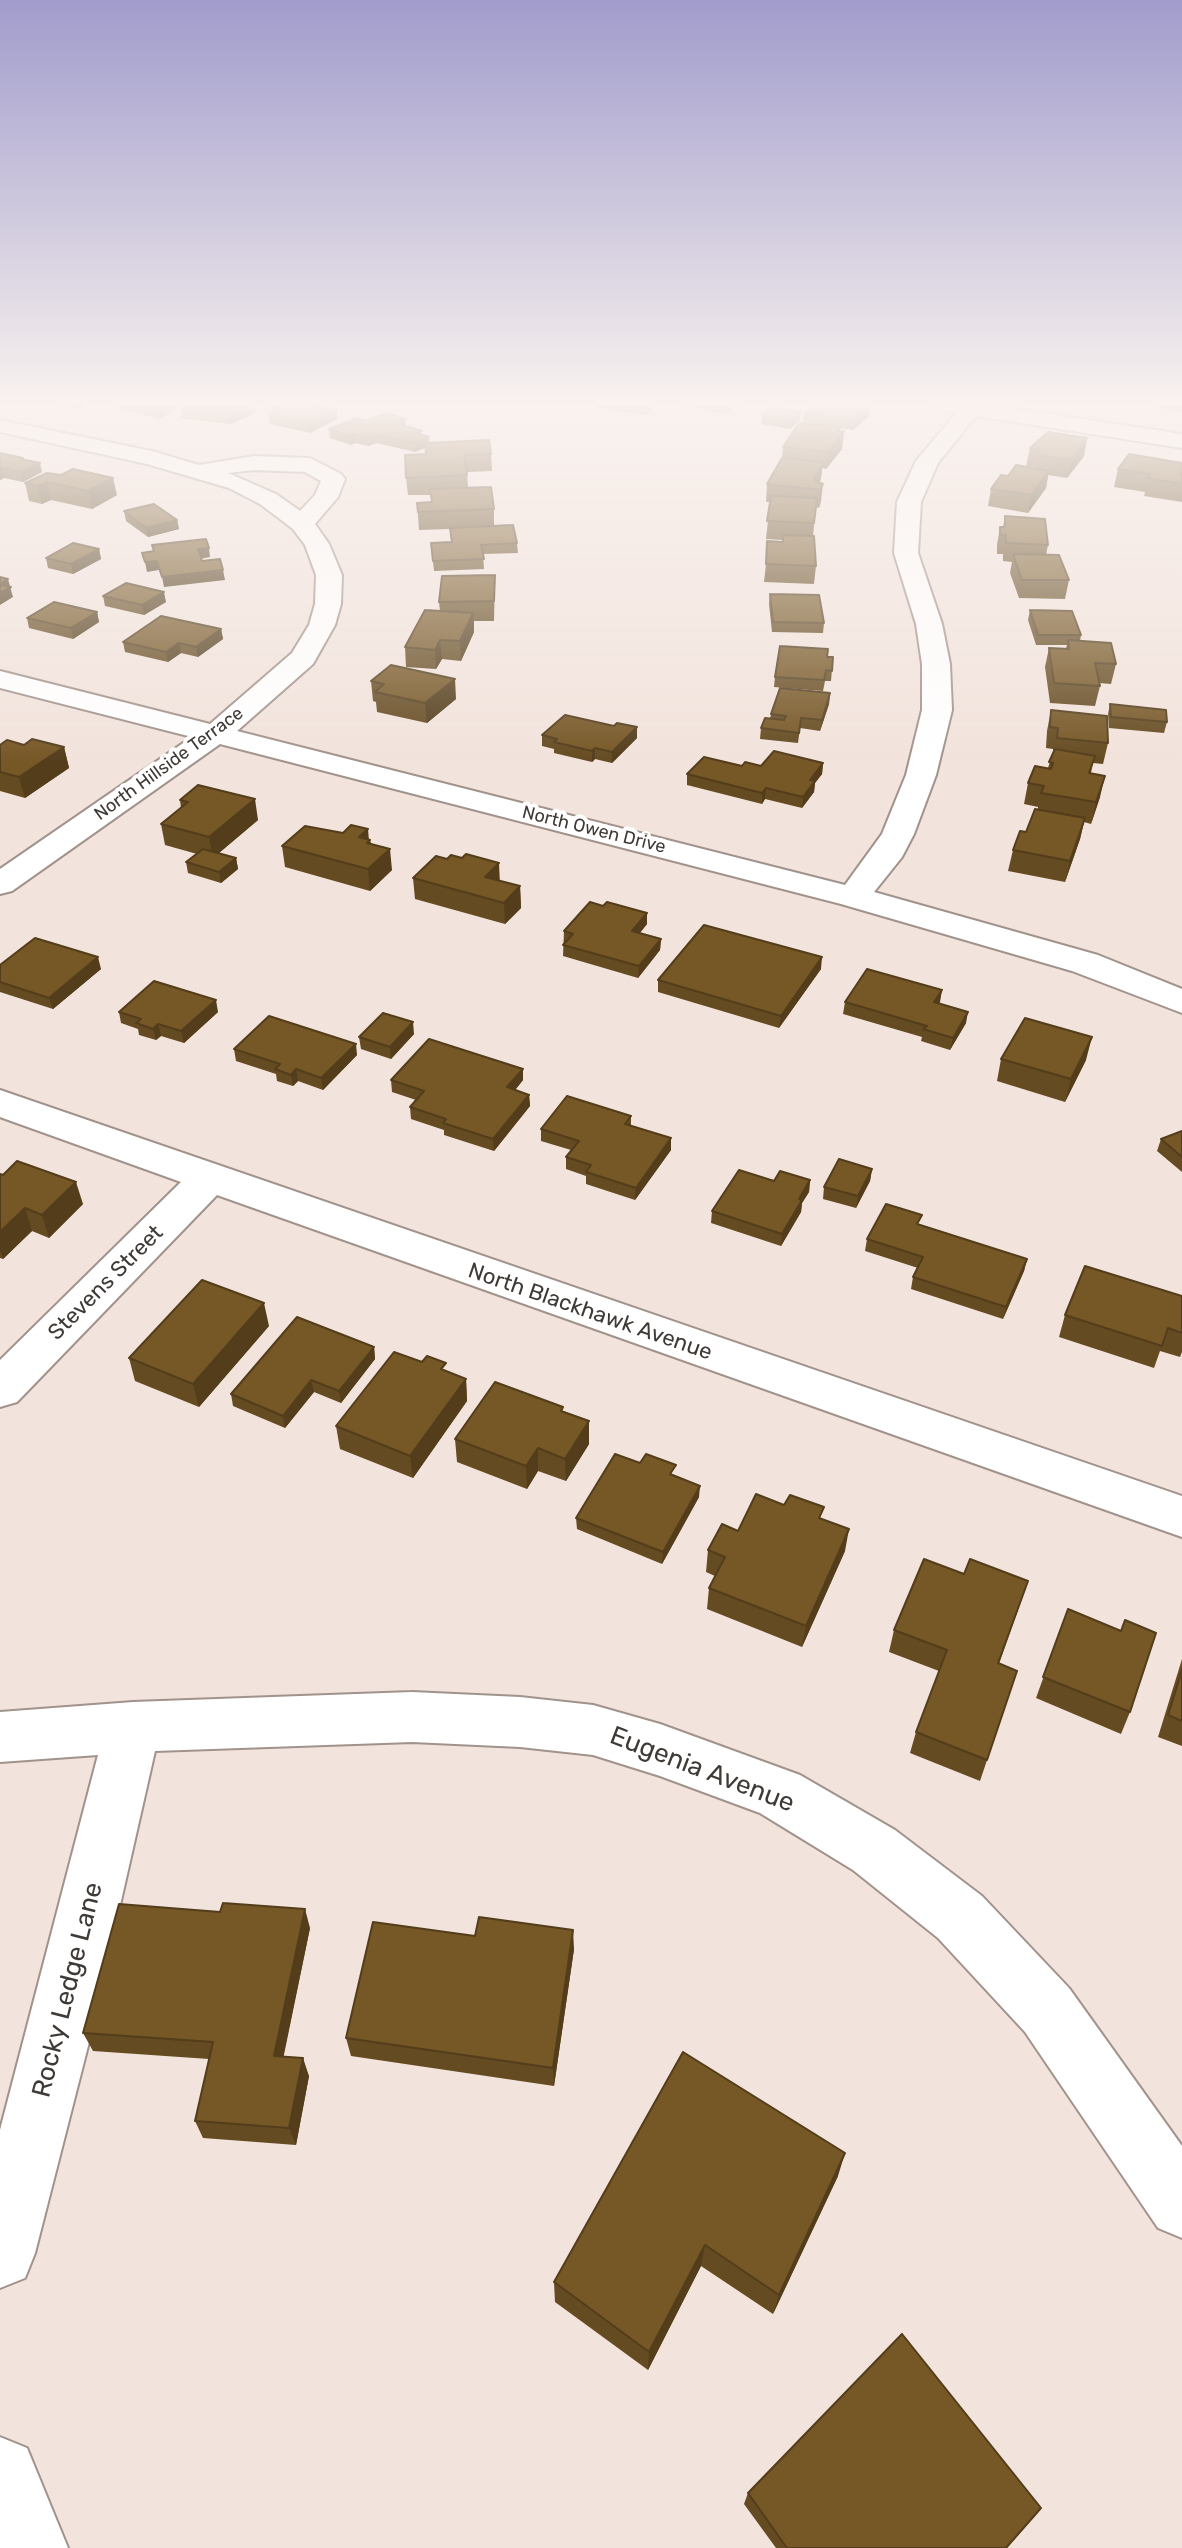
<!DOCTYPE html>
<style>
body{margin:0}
canvas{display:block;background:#f2e3dc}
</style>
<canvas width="1182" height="2548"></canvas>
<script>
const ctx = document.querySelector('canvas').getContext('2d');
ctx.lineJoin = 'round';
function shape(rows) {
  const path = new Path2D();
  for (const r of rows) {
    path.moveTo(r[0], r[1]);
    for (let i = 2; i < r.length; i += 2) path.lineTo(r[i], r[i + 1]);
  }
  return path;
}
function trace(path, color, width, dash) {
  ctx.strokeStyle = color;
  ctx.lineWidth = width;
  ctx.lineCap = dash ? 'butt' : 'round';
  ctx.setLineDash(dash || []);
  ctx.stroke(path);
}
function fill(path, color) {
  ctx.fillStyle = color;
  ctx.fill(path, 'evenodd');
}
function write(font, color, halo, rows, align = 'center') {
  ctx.font = font + ' Rubik,sans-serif';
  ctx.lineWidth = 8;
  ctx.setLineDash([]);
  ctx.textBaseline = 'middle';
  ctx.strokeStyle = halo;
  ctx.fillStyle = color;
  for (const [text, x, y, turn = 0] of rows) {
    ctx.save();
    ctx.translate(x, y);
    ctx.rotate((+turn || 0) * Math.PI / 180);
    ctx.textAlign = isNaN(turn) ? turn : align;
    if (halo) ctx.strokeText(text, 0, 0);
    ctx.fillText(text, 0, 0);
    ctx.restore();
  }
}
const minor = shape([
 [937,405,989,405,1182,434,1182,448,976,416,938,463,921,502,918,553,942,624,950,664,952,710,936,775,914,834,902,857,874,892,1098,955,1182,989,1182,1013,1072,971,841,904,220,744,12,891,0,894,0,869,192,737,0,688,0,671,210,724,292,653,309,625,315,604,316,575,305,545,293,529,260,504,229,488,147,464,0,432,0,420,152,451,199,465,254,456,310,458,341,474,345,479,338,497,315,524,329,544,342,575,341,604,335,625,313,664,237,731,845,885,882,834,906,775,922,710,922,664,916,624,894,553,897,502,916,461,956,413,940,409,937,405],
 [254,470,305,472,321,481,315,495,300,511,276,494,228,473,254,470],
 [0,1090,1182,1496,1182,1537,217,1195,17,1402,0,1407,0,1360,181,1182,0,1117,0,1090],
 [412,1692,520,1697,593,1705,660,1724,800,1775,895,1830,982,1896,1069,1988,1182,2146,1182,2238,1158,2228,1025,2032,938,1938,853,1870,760,1813,660,1776,593,1755,520,1747,412,1742,155,1751,89,2042,35,2253,25,2278,0,2288,0,2130,98,1755,0,1762,0,1712,133,1702,412,1692],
 [0,2437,27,2448,68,2548,0,2548,0,2437]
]);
trace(minor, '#a1938c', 4);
fill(minor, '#fff');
fill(shape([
 [60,405,87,405,80,409],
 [113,405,254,405,255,413,231,424,182,418,180,406,160,419,113,407],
 [597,405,656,405,645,415,597,408],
 [678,405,737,405,725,414],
 [1154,405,1182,405,1182,412,1153,408],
 [272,406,337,419,310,433,270,424,269,415,272,414],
 [801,412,800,420,790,429,762,424,762,415],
 [804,413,869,416,853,430,840,428,840,431,844,431,842,449,826,469,822,468,820,482,821,501,819,508,816,507,813,536,816,566,814,584,764,582,766,564,783,540,766,539,770,502,766,502,767,484,782,458,783,447,823,425,803,422],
 [405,419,406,426,422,435,429,437,429,443,491,454,492,471,467,472,468,487,494,509,494,526,517,543,518,553,483,554,484,569,434,571,431,543,451,542,450,529,419,530,417,503,431,502,431,495,408,495,406,478,426,454,425,448,415,452,376,443,368,446,355,443,351,445,330,438,329,429,366,421],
 [1087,438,1084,456,1067,478,1048,475,1046,488,1028,513,988,506,991,489,1008,476,1034,468,1034,467,1026,466,1030,448],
 [0,453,24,459,42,472,23,482,4,478,0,480],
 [1182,463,1182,502,1144,496,1145,492,1114,487,1118,469],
 [47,473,117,495,92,509,51,500,42,504,29,501,25,483],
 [124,511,177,520,179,529,148,537,126,521],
 [1005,516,1048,545,1046,555,1069,580,1065,599,1019,598,1010,573,1012,562,1003,561,1003,554,997,554,997,545,1000,527,1003,527],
 [99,549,101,559,73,574,48,568,46,558],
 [495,575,494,621,474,621,474,632,461,661,442,659,436,669,406,667,405,647,440,611,439,602],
 [770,594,824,623,823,633,772,632,769,604],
 [103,596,166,602,144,615,105,606],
 [1030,610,1081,635,1080,641,1116,664,1111,684,1099,683,1100,686,1095,706,1050,703,1045,667,1049,648,1066,648,1067,645,1036,645,1028,620],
 [97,612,99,622,73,639,29,628,27,618],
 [221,629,223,639,198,657,181,653,168,662,125,652,123,642],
 [827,657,833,657,831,681,825,681,823,691,774,687,775,677],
 [371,681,456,699,427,723,377,712,376,702,373,701],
 [830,693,829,704,820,731,800,728,798,743,760,739,761,728,770,719,771,714],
 [1110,704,1167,722,1164,733,1109,728,1108,714],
 [1051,710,1108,743,1103,764,1093,763,1091,773,1100,797,1091,824,1084,822,1080,839,1065,882,1008,871,1013,850,1026,832,1038,809,1038,807,1024,804,1028,783,1048,768,1053,752,1053,749,1046,748,1047,731],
 [614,726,637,727,637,738,612,763,595,759,592,762,554,753,554,749,542,746,542,735],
 [0,745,24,745,64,747,69,768,25,798,0,791],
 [823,763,822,774,815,783,814,792,802,808,765,799,762,804,687,785,687,774,742,766],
 [180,800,258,820,219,853,236,858,238,869,221,883,188,873,186,862,197,854,165,845,161,824,181,808],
 [369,840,392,870,370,891,285,867,282,846],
 [462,858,499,863,499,881,520,886,521,908,505,924,415,899,413,878,447,859],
 [647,924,640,933,661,939,660,950,638,978,563,956,564,931],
 [0,965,101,969,53,1009,0,992],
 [821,969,779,1028,658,992,658,980],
 [942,990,939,1004,966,1023,950,1050,921,1041,922,1037,843,1014,845,1002],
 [119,1012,218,1012,184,1043,161,1036,156,1040,139,1035,138,1029,121,1023],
 [414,1034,391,1059,361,1049,359,1037],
 [234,1049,357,1055,323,1090,298,1081,293,1086,277,1081,276,1074,236,1061],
 [1001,1059,1086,1060,1065,1102,997,1081],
 [391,1080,523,1080,515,1090,529,1095,530,1106,494,1151,444,1135,444,1130,411,1119,410,1107,416,1100,392,1092],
 [631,1116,631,1126,671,1138,671,1150,635,1200,586,1184,586,1176,566,1169,566,1157,571,1150,541,1141,541,1129],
 [1182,1131,1182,1172,1157,1151,1161,1139],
 [872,1169,870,1181,856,1208,823,1199,824,1187],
 [0,1174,83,1204,49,1238,32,1231,3,1259,0,1258],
 [810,1180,809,1192,802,1203,801,1212,781,1246,711,1223,712,1211,774,1181],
 [920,1225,1027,1259,1024,1271,1003,1319,911,1289,913,1277,918,1268,865,1251,867,1239],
 [1182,1296,1182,1352,1180,1357,1160,1351,1154,1368,1059,1337,1065,1315],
 [269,1326,199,1407,135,1381,129,1358],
 [374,1347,375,1359,341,1403,314,1392,285,1428,233,1406,231,1394],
 [446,1371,466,1379,467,1401,413,1478,340,1449,336,1426],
 [563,1412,589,1444,566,1481,538,1471,527,1489,457,1462,455,1439],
 [675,1476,699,1497,662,1564,577,1529,576,1518],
 [784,1505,822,1519,845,1551,802,1647,707,1609,709,1588,715,1576,706,1572,708,1550,738,1531],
 [964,1574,1028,1581,999,1664,1017,1671,980,1781,910,1753,916,1732,939,1671,889,1652,894,1630],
 [1068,1609,1121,1631,1125,1620,1130,1712,1121,1734,1036,1698],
 [1182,1659,1182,1746,1158,1737],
 [310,1928,283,2057,309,2076,296,2145,203,2138,195,2121,209,2059,93,2051,83,2033],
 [574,1949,554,2086,351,2056,346,2038],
 [838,2176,773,2314,701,2266,648,2370,555,2302,554,2282],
 [748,2493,1006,2548,776,2548,744,2504]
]), '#654b21');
fill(shape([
 [158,405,180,405,180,406,160,419],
 [234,405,254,405,255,413,231,424,229,408],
 [645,405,656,405,645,415],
 [726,405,737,405,725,414],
 [870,407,869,416,853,430,854,421],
 [337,410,337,419,310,433,309,424],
 [801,412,800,420,790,429,791,420],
 [405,419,406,428,396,423],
 [840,427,839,437,844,431,842,449,826,469,828,452],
 [355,434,355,443,351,445,350,436],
 [375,434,376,443,368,446,367,438],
 [429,437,429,446,415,452,414,443],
 [1087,438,1084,456,1067,478,1071,460],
 [823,462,821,479,816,489,814,480],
 [40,463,42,472,23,482,21,472],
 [2,468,4,478,0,480,0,469],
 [1049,471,1046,488,1028,513,1031,495],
 [113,478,117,495,92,509,88,491],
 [47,482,51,500,42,504,38,486],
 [823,484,821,501,819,508,820,490],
 [177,520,179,529,148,537,146,528],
 [209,548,210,557,200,559,198,549],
 [99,549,101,559,73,574,71,564],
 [157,561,159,570,147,572,145,562],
 [223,570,225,580,164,587,162,577],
 [8,579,13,597,0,605,0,584],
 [164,592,166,602,144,615,142,605],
 [97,612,99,622,73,639,71,628],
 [473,613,474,632,461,661,460,641],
 [221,629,223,639,198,657,196,647],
 [440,640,442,659,436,669,435,650],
 [179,643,181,653,168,662,166,652],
 [455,679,456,699,427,723,425,703],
 [830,693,829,704,820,731,822,720],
 [637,727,637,738,612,763,612,752],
 [64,747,69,768,25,798,19,777],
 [595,748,595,759,592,762,592,751],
 [823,763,822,774,815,783,814,792,802,808,803,797,810,780],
 [1105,776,1100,797,1091,824,1096,802],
 [766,788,765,799,762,804,762,793],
 [255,799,258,820,213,858,209,837],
 [1085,818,1080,839,1065,882,1070,861],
 [368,829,369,841,370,840,372,861,359,837],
 [390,849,392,870,370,891,368,869],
 [236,858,238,869,221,883,219,872],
 [499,863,500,885,485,877],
 [520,886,521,908,505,924,504,903],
 [647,913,647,924,632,942,632,931],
 [661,939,660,950,638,978,639,966],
 [98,957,101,969,53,1009,49,998],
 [822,957,821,969,779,1028,781,1016],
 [942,990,940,1002,932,1014,934,1002],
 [216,1000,218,1012,184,1043,181,1031],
 [968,1012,966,1023,950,1050,953,1038],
 [413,1022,414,1034,391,1059,390,1047],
 [158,1024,161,1036,156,1040,153,1029],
 [1092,1037,1086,1060,1065,1102,1071,1079],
 [356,1044,357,1055,323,1090,321,1078],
 [296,1069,298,1081,293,1086,291,1075],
 [523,1069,523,1080,508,1099,507,1087],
 [529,1095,530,1106,494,1151,493,1139],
 [671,1138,671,1150,635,1200,636,1188],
 [872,1169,870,1181,856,1208,858,1196],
 [810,1180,809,1192,802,1203,801,1212,781,1246,782,1234,799,1199],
 [76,1182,83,1204,49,1238,42,1215],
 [25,1208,32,1231,3,1259,0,1251,0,1232],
 [1027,1259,1024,1271,1003,1319,1006,1307],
 [264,1303,269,1326,199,1407,193,1384],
 [374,1347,375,1359,341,1403,339,1391],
 [466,1379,467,1401,413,1478,410,1456],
 [311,1380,314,1392,285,1428,283,1416],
 [589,1421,589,1444,566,1481,565,1459],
 [538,1448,538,1471,527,1489,526,1466],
 [700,1486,699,1497,662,1564,663,1552],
 [849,1529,845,1551,802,1647,806,1626],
 [305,1909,310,1928,280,2074,274,2056],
 [573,1930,574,1949,554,2086,553,2068],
 [303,2058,309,2076,296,2145,289,2128],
 [845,2153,838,2176,773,2314,779,2295],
 [705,2245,701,2266,648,2370,649,2352]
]), '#533d1b');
const building = shape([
 [208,405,234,405,229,408,208,405],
 [274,405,312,405,337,410,309,424,269,415,282,409,272,406,274,405],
 [813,405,857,405,870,407,854,421,804,413,813,405],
 [772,407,801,412,791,420,762,415,772,407],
 [386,413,405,419,396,423,422,431,416,433,429,437,414,443,375,434,367,438,355,434,350,436,329,429,357,418,366,421,386,413],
 [799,423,840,427,838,431,844,431,828,452,783,447,799,423],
 [1048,432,1087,438,1071,460,1036,455,1040,450,1030,448,1048,432],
 [489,440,491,454,464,455,467,475,406,478,405,455,426,454,425,443,489,440],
 [0,453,23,458,21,459,40,463,21,472,2,468,0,469,0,453],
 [1129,454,1182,463,1182,472,1180,475,1182,475,1182,484,1148,478,1150,474,1118,469,1129,454],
 [782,458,823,462,814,480,823,484,820,490,767,484,782,458],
 [1016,465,1049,471,1031,495,991,489,1001,475,1008,476,1016,465],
 [73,469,113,478,88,491,47,482,38,486,25,483,47,473,61,475,73,469],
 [491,487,494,509,418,512,417,503,432,502,430,489,491,487],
 [771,496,817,498,814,523,767,521,771,496],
 [154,504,177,520,146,528,124,511,154,504],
 [1005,516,1045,519,1048,545,1006,543,1006,535,1000,535,1000,527,1005,527,1005,516],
 [513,525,517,543,481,545,484,559,433,561,431,543,452,542,450,528,513,525],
 [783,535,814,536,816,566,766,564,767,541,783,542,783,535],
 [206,539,209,548,198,549,202,561,220,559,223,570,162,577,157,561,145,562,142,553,154,551,152,545,206,539],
 [73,543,99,549,71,564,46,558,73,543],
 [1013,554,1059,555,1069,580,1022,580,1013,554],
 [495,575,494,601,439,602,442,576,495,575],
 [0,577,8,579,0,584,0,577],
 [126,583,164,592,142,605,103,596,126,583],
 [0,585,11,587,0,593,0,585],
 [770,594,819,595,824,623,773,622,770,594],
 [54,602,97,612,71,628,27,618,54,602],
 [425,610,473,613,460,641,440,640,435,650,405,647,425,610],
 [1030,610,1072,611,1081,635,1038,635,1030,610],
 [161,616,221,629,196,647,179,643,166,652,123,642,161,616],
 [1068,640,1111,643,1116,664,1095,663,1100,686,1054,683,1049,648,1069,649,1068,640],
 [780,646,828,649,827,657,833,657,832,671,826,670,824,680,775,677,780,646],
 [391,665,455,679,425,703,375,692,384,684,371,681,391,665],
 [780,688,830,693,822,720,801,718,799,733,761,728,765,718,784,720,786,716,771,714,780,688],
 [1110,704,1166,710,1167,722,1111,717,1110,704],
 [1051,710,1107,716,1108,743,1057,738,1058,728,1050,727,1051,710],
 [565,715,614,726,617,723,637,727,612,752,595,748,592,751,554,742,557,739,542,735,565,715],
 [32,739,64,747,19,777,0,772,0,745,7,740,24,745,32,739],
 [1055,749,1095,756,1089,773,1105,776,1096,802,1041,793,1044,786,1028,783,1035,766,1051,769,1053,763,1049,762,1055,749],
 [774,751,823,763,810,780,815,781,803,797,766,788,762,793,687,774,704,757,742,766,745,762,761,766,774,751],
 [198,785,255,799,209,837,161,824,188,802,180,800,198,785],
 [1035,809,1085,818,1070,861,1013,850,1020,831,1026,832,1035,809],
 [351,825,368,829,359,837,370,840,367,843,390,849,368,869,282,846,305,826,343,833,351,825],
 [203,849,236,858,219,872,186,862,203,849],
 [466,854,499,863,485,877,520,886,504,903,413,878,436,856,447,859,451,855,462,858,466,854],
 [590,902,603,906,607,902,647,913,632,931,661,939,639,966,563,945,573,934,564,931,590,902],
 [704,925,822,957,781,1016,658,980,704,925],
 [35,938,98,957,49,998,0,982,0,965,35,938],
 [867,969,942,990,934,1002,968,1012,953,1038,923,1029,927,1026,845,1002,867,969],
 [154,981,216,1000,181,1031,158,1024,153,1029,136,1023,141,1019,119,1012,154,981],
 [383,1013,413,1022,390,1047,359,1037,383,1013],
 [269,1016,356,1044,321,1078,296,1069,291,1075,275,1069,280,1064,234,1049,269,1016],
 [1025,1018,1092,1037,1071,1079,1001,1059,1025,1018],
 [429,1039,523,1069,507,1087,529,1095,493,1139,443,1123,446,1119,410,1107,424,1091,391,1080,429,1039],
 [567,1096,631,1116,625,1124,671,1138,636,1188,586,1172,591,1165,566,1157,579,1141,541,1129,567,1096],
 [1182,1131,1182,1157,1161,1139,1182,1131],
 [839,1159,872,1169,858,1196,824,1187,839,1159],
 [17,1161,76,1182,42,1215,25,1208,0,1232,0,1174,3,1175,17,1161],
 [739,1170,774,1181,780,1171,810,1180,799,1199,802,1200,782,1234,712,1211,739,1170],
 [886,1204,922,1215,917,1224,1027,1259,1006,1307,913,1277,923,1257,867,1239,886,1204],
 [1085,1266,1182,1296,1182,1333,1168,1328,1162,1346,1065,1315,1085,1266],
 [202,1280,264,1303,193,1384,129,1358,202,1280],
 [297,1317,374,1347,339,1391,311,1380,283,1416,231,1394,297,1317],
 [394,1352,422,1362,427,1356,446,1363,441,1369,466,1379,410,1456,336,1426,394,1352],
 [495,1382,563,1407,561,1411,589,1421,565,1459,538,1448,526,1466,455,1439,495,1382],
 [615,1454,640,1463,646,1454,676,1465,670,1474,700,1486,663,1552,576,1518,615,1454],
 [756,1494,784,1505,790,1495,824,1507,819,1518,849,1529,806,1626,709,1588,725,1557,708,1550,722,1524,738,1531,756,1494],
 [924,1559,964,1574,970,1559,1028,1581,998,1663,1017,1671,987,1760,916,1732,947,1650,894,1630,924,1559],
 [1068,1609,1121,1631,1125,1620,1156,1633,1130,1712,1043,1677,1068,1609],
 [1182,1670,1182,1721,1168,1715,1182,1670],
 [223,1903,305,1909,274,2056,303,2058,289,2128,195,2121,213,2042,83,2033,119,1904,220,1912,223,1903],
 [479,1917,573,1930,553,2068,346,2038,373,1922,475,1936,479,1917],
 [683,2052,845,2153,779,2295,705,2245,649,2352,554,2282,683,2052],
 [902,2334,1041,2508,1006,2548,787,2548,748,2493,902,2334]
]);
fill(building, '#765726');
trace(building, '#533d1b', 2);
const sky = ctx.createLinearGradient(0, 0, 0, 762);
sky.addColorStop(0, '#a19ccc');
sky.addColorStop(0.53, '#f9f2ef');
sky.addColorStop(1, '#f9f2ef00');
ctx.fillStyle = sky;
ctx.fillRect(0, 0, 1182, 762);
write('18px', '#403a37', '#fff', [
 ["North Hillside Terrace",169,764,-36],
 ["North Owen Drive",594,830,14]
]);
write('22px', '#403a37', '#fff', [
 ["Stevens Street",106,1283,-45],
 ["North Blackhawk Avenue",590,1312,19]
]);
write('26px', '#403a37', '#fff', [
 ["Eugenia Avenue",702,1770,21],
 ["Rocky Ledge Lane",68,1990,-76]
]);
</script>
